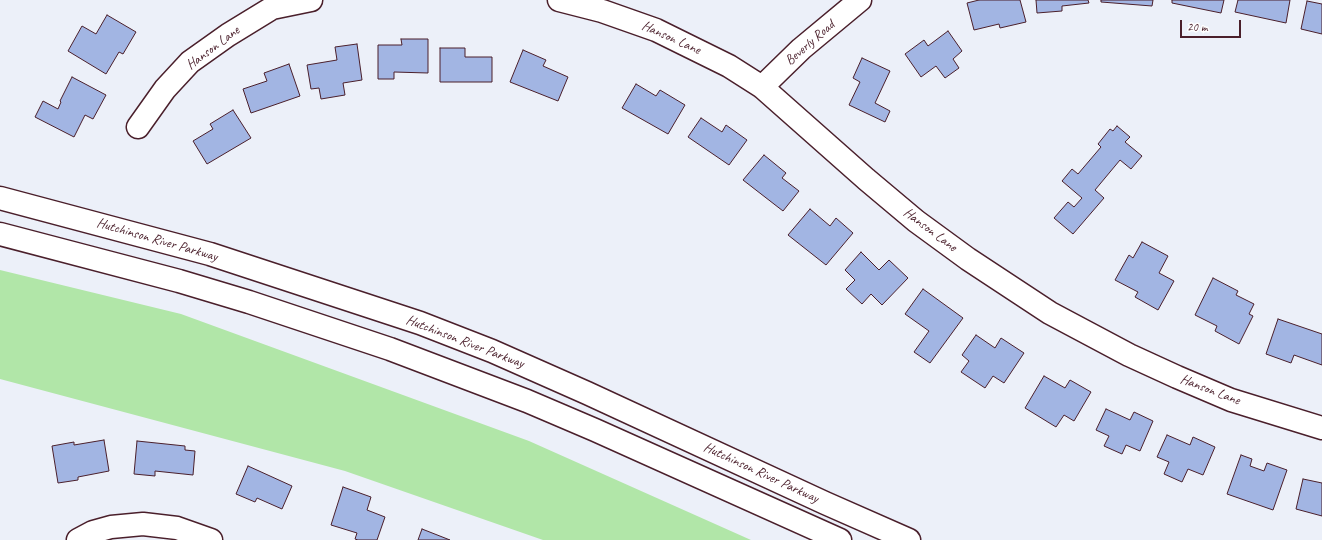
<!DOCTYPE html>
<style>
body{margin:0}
#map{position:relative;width:1322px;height:540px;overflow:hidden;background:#ecf0f9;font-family:Caveat,sans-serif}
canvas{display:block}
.scale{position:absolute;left:1180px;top:20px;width:61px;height:18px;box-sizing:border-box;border:2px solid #4a1f2b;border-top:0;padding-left:5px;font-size:12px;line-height:14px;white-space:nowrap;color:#4a1f2b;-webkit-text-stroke:3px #fff;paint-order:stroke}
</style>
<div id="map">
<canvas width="1322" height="540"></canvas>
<div class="scale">20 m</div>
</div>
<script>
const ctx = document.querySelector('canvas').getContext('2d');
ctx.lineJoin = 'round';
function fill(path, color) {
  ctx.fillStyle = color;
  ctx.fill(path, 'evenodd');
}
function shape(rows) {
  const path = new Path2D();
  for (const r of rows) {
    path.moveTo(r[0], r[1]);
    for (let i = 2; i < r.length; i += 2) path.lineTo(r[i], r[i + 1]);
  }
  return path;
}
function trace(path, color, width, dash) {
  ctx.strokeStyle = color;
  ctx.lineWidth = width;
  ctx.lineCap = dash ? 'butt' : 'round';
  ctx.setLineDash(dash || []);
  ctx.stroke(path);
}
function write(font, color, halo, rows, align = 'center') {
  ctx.font = font + ' Caveat,sans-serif';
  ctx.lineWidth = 3;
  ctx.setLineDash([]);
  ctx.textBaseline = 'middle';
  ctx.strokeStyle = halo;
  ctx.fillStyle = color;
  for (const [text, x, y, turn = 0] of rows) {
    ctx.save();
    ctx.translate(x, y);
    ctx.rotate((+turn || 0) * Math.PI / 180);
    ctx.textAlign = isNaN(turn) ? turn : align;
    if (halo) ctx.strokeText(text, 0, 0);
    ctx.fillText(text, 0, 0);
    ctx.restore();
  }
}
fill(shape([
 [0,270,181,314,529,441,751,540,543,540,345,471,0,379]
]), '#b1e6a8');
const building = shape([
 [979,0,1020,0,1026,22,1000,28,999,24,974,30,967,3,979,0],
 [1036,0,1088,0,1089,3,1062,6,1062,11,1037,13,1036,0],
 [1101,0,1153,0,1152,6,1101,2,1101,0],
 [1172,0,1224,0,1221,13,1172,3,1172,0],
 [1238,0,1290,0,1286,23,1235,12,1238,0],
 [1307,1,1322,4,1322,34,1301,29,1307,1],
 [107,15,136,32,123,54,119,52,106,74,68,51,82,26,96,34,107,15],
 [948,31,962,51,953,59,959,68,945,78,936,66,921,77,905,54,924,40,928,46,948,31],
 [401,39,428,39,428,73,394,72,394,79,378,79,378,45,402,45,401,39],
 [357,44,362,80,343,83,345,95,321,99,319,88,311,89,307,65,337,60,335,47,357,44],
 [440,48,465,48,465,57,492,57,492,82,440,82,440,48],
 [523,50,546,60,543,66,568,77,558,101,510,82,523,50],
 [862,58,890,71,875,103,890,111,885,122,849,105,860,82,853,78,862,58],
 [289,64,300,96,251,113,243,89,267,81,264,73,289,64],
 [72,77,106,95,93,119,85,115,74,137,35,117,43,101,58,109,61,102,60,101,72,77],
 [636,84,656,96,660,90,685,105,668,134,622,108,636,84],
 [233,110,251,138,207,164,193,141,213,129,210,124,233,110],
 [701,118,722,132,726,125,747,140,729,165,688,137,701,118],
 [1117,126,1130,137,1125,142,1142,156,1131,169,1120,160,1095,190,1104,198,1073,234,1054,218,1068,202,1074,207,1082,198,1062,181,1072,169,1078,174,1101,147,1098,144,1110,129,1113,131,1117,126],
 [764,155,786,173,782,178,799,191,783,211,743,180,764,155],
 [810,209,830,226,836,218,853,233,826,265,788,235,810,209],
 [1142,242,1168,256,1159,273,1174,281,1158,310,1135,297,1138,292,1115,280,1129,255,1133,258,1142,242],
 [861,252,879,270,889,260,908,278,882,305,871,294,862,304,846,289,855,280,845,270,861,252],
 [1213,278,1238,291,1236,295,1254,304,1249,314,1253,316,1239,344,1215,331,1217,326,1195,315,1213,278],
 [923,289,963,318,930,363,914,352,929,331,905,314,923,289],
 [1278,319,1322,334,1322,365,1294,355,1291,363,1266,354,1278,319],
 [976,335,995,348,1001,338,1024,353,1004,383,993,376,985,388,961,372,969,361,962,355,976,335],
 [1044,376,1065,388,1070,380,1091,392,1074,421,1064,415,1056,427,1025,408,1044,376],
 [1106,409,1130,420,1134,412,1153,421,1140,451,1126,445,1122,454,1104,446,1109,436,1096,430,1106,409],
 [1167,435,1190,445,1193,437,1215,447,1203,475,1188,469,1182,482,1164,474,1169,462,1157,457,1167,435],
 [104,440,109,471,78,477,78,480,58,483,52,446,74,442,74,445,104,440],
 [137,441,185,446,185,450,195,451,193,475,155,471,155,476,134,474,137,441],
 [1241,455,1252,459,1250,466,1264,471,1267,463,1287,470,1273,510,1227,494,1241,455],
 [248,466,292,486,282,509,257,498,255,502,236,494,248,466],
 [1303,479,1322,483,1322,516,1296,509,1303,479],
 [343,487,371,497,367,510,385,517,377,540,358,540,355,539,357,533,331,525,343,487],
 [422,529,450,540,418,540,422,529]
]);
fill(building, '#a2b5e3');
trace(building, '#4a1f2b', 1);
const minor = shape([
 [559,0,602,11,656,30,729,66,762,87,866,179,916,221,968,259,1050,313,1129,355,1177,377,1231,400,1322,428],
 [762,87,801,49,860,0],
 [138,127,165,89,190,62,228,35,272,8,311,0],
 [78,540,93,532,111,527,143,524,177,528,211,540]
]);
const highway = shape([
 [0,198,210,254,420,323,492,351,587,393,825,503,909,540],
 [0,234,179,281,249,302,390,349,527,401,595,430,840,540]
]);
trace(minor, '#4a1f2b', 25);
trace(highway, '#4a1f2b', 25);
trace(minor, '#fff', 22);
trace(highway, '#fff', 22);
write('14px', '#4a1f2b', '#fff', [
 ["Hanson Lane",671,38,24],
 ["Beverly Road",810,43,-41],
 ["Hanson Lane",213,48,-37],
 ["Hanson Lane",930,230,37],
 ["Hutchinson River Parkway",157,240,16],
 ["Hutchinson River Parkway",465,342,21],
 ["Hanson Lane",1210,390,21],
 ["Hutchinson River Parkway",761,473,25]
]);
</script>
